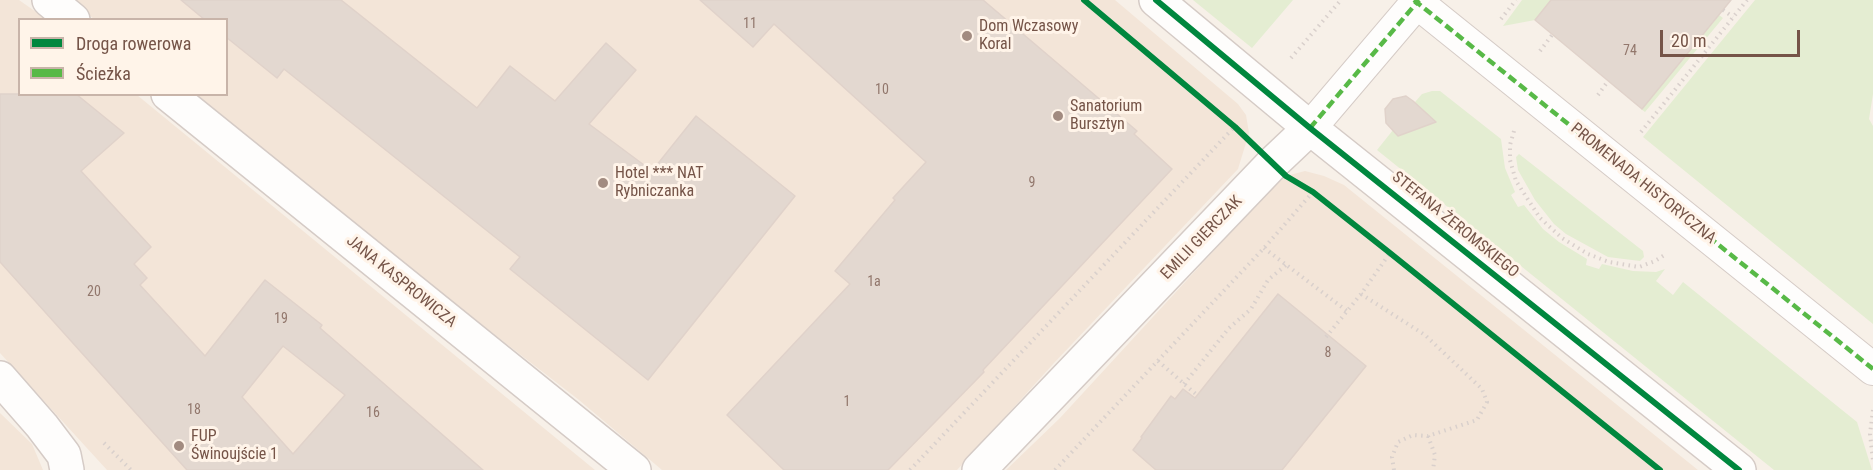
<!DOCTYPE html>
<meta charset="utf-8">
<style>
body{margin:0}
#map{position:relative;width:1873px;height:470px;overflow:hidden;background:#f7f0e8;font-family:"Roboto Condensed",sans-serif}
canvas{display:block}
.legend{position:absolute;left:18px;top:18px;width:210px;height:78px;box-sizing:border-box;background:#fff4e9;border:2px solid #c8b4a9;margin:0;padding:8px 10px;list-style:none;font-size:18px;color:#755448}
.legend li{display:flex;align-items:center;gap:12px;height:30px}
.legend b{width:30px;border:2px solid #c8b4a9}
.scale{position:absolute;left:1660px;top:30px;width:140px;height:27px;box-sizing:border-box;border:3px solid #755448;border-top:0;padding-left:8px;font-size:18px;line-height:21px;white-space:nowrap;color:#755448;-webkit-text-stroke:4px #fff4e9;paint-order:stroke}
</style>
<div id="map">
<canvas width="1873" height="470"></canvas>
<ul class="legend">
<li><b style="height:8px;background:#00873e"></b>Droga rowerowa</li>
<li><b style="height:8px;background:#58b947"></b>Ścieżka</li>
</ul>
<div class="scale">20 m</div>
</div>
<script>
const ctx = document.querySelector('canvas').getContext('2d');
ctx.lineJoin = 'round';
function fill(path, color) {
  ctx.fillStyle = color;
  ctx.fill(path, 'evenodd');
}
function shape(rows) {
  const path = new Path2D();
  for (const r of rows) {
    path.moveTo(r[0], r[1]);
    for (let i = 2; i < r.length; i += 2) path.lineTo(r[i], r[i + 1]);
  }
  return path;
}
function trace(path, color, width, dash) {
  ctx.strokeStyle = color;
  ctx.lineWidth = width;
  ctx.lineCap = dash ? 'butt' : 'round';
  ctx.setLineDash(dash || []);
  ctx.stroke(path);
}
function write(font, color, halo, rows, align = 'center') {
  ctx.font = font + ' "Roboto Condensed",sans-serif';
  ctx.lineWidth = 6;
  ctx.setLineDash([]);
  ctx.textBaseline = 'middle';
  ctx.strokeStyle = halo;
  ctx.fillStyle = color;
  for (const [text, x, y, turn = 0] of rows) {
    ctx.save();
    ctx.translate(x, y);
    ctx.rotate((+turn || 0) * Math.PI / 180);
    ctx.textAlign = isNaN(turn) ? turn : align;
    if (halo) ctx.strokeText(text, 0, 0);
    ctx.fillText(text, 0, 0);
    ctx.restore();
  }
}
fill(shape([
 [0,0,19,0,46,19,20,20,20,94,137,95,595,470,107,470,0,353],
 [70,0,1115,0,1238,104,1246,115,1249,133,1238,169,1054,363,957,470,662,470,579,400,309,191,188,95,226,94,226,20,94,19],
 [1305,171,1324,176,1344,185,1698,470,1006,470,1060,418,1267,193,1286,176],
 [0,413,32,444,43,470,0,470]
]), '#f3e5d8');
fill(shape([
 [1193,0,1293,0,1252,48],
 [1522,0,1551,0,1535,20,1503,26],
 [1755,0,1873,0,1873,94,1869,119,1873,126,1873,324,1643,137],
 [1719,15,1723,18,1645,112,1641,109],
 [1432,91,1440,91,1501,139,1505,168,1515,192,1511,195,1518,207,1524,205,1543,229,1559,242,1587,259,1586,265,1599,269,1602,264,1633,271,1656,272,1665,269,1656,281,1673,295,1683,282,1857,422,1872,470,1774,470,1377,150,1393,130,1421,112,1415,102,1422,94],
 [1519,154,1643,251,1644,257,1640,261,1608,257,1566,234,1554,224,1535,200,1518,170,1516,157]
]), '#e4edd2');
const building = shape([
 [181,0,341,0,477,108,510,66,555,101,606,43,636,70,589,124,652,171,696,116,795,196,648,380,510,269,520,257,284,69,277,78,226,37,226,20,205,20,181,0],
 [700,0,983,0,1137,131,1134,134,1172,169,983,370,984,372,888,470,784,470,727,415,850,284,835,271,895,200,893,198,926,162,774,24,753,47,700,0],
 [1551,0,1731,0,1642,109,1535,20,1551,0],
 [0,94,76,94,124,133,81,171,151,247,134,264,147,278,140,285,205,356,265,280,322,325,320,328,483,470,187,470,0,262,0,94],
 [283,346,345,395,293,454,242,397,283,346],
 [1406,96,1413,101,1436,122,1398,136,1386,123,1385,109,1393,99,1406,96],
 [1278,294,1366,366,1282,470,1156,470,1133,450,1142,438,1141,437,1171,396,1175,399,1183,389,1195,398,1278,294]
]);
fill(building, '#e3d8d0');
trace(building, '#e0d2ca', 1.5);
const pedestrian = shape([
 [1414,0,1873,369],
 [1310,128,1419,0]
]);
const minor = shape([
 [49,0,73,20],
 [1156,0,1310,128,1739,470],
 [168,94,634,470],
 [979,470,1273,163,1310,128]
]);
const tertiary = shape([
 [0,378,42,426,64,455,67,470]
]);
trace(pedestrian, '#d5cbc6', 34);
trace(minor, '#d5cbc6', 36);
trace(tertiary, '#d5cbc6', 36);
trace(shape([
 [1723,10,1733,17],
 [1501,19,1516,0],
 [1540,51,1552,35],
 [1291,58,1341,0],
 [1598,95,1608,81],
 [1514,131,1510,145,1510,160,1516,181,1540,218,1562,238,1588,254,1609,262,1639,267,1655,261,1666,254],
 [1641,132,1747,0],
 [1264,248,1347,311],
 [1361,294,1425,335,1482,389,1487,402,1477,420,1428,436,1413,435,1398,442,1392,457,1394,470],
 [1326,337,1361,294,1390,253],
 [1158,361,1198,396],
 [1184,384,1229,328,1251,309,1268,280,1286,265],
 [1873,410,1870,434,1873,460],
 [1428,436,1435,455,1433,470],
 [104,443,131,470],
 [910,470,1239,122],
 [1055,470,1264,248,1313,192]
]), '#d9d0cc', 4, [1.5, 4.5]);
trace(pedestrian, '#fefdfc', 32);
trace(minor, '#fefdfc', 33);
trace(tertiary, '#fefdfc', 33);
trace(shape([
 [1414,0,1873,369],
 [1310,128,1419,0]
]), '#58b947', 4.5, [9, 4.5]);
trace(shape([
 [1084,0,1235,127,1286,176,1313,192,1390,253,1660,470],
 [1156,0,1310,128,1739,470]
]), '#00873e', 6);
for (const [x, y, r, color] of [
 [967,36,6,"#a28b80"],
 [1058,116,6,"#a28b80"],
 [603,183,6,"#a28b80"],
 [179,446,6,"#a28b80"]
]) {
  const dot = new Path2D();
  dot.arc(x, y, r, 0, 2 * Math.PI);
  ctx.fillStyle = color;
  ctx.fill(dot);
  trace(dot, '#fff4e9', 2);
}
write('14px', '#92776c', null, [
 ["11",750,24],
 ["74",1630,51],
 ["10",882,90],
 ["9",1032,183],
 ["1a",874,282],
 ["20",94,292],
 ["19",281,319],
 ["8",1328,353],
 ["1",847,402],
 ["18",194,410],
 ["16",373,413]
]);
write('16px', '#755448', '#fff4e9', [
 ["Dom Wczasowy",979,27],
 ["Koral",979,45],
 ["Sanatorium",1070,107],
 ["Bursztyn",1070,125],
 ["Hotel *** NAT",615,174],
 ["Rybniczanka",615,192],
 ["FUP",191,437],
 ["Świnoujście 1",191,455]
], 'left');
write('16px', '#755448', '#fff4e9', [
 ["PROMENADA HISTORYCZNA",1643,184,39],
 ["STEFANA ŻEROMSKIEGO",1455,225,39],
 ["EMILII GIERCZAK",1202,238,-46],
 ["JANA KASPROWICZA",401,282,39]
]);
</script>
